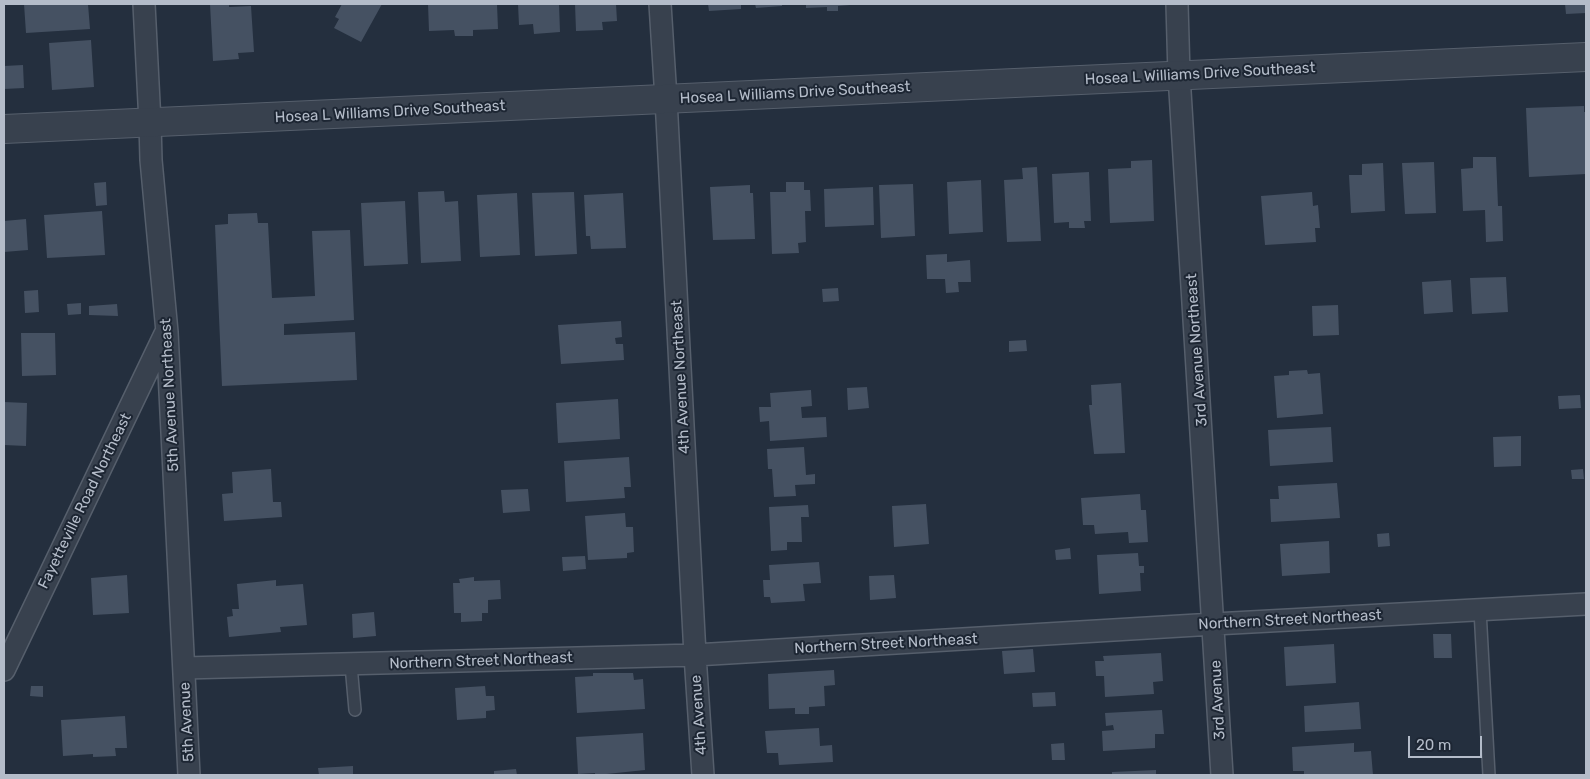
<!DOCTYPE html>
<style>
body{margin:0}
#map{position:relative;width:1590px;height:779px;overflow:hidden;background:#242f3e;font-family:Rubik,sans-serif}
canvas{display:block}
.frame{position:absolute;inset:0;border:5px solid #b4bcc9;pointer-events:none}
.scale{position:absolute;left:1408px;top:736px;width:74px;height:22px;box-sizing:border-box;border:2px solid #b4bcc9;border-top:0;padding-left:6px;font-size:15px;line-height:18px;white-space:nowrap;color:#b4bcc9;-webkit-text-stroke:4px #1d2633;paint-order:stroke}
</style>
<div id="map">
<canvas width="1590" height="779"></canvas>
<div class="frame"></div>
<div class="scale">20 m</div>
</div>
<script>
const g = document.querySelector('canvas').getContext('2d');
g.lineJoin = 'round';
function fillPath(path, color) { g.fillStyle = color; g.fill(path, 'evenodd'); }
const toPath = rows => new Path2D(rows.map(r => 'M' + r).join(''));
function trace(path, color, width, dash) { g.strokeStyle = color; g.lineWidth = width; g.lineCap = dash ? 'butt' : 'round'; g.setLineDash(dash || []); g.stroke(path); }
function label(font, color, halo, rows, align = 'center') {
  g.font = font + ' Rubik,sans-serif'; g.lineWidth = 4; g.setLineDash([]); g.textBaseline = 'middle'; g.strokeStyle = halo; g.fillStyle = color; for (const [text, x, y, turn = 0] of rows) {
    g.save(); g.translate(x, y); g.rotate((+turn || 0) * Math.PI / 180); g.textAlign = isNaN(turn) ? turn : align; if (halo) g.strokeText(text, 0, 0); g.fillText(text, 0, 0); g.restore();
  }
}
fillPath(toPath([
 [24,4,88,4,90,29,26,33],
 [210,4,229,4,229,7,251,6,254,52,238,53,239,59,213,61],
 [342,4,382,4,361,42,334,28,339,19,335,17],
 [428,4,497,4,498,29,473,30,473,36,455,36,454,30,429,31],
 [518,4,559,4,560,32,534,34,533,24,519,25],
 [575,4,616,4,617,21,602,22,603,30,576,31],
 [708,4,741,4,741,9,709,11],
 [755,4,782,4,782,6,756,8],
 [806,4,850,4,850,5,838,6,838,11,827,11,827,7,806,8],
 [1565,4,1586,4,1586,13,1566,14],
 [91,40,94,87,52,90,49,43],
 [23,65,24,88,4,89,4,66],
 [1584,106,1584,112,1586,112,1586,174,1529,177,1526,108],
 [1473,157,1496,157,1498,206,1502,206,1503,241,1486,242,1485,210,1463,211,1461,169,1473,168],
 [1152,160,1154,221,1110,223,1108,169,1131,168,1131,161],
 [1434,162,1436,213,1405,214,1402,163],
 [1383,163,1385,211,1351,213,1349,175,1362,175,1362,164],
 [1037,167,1041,241,1007,242,1004,180,1023,179,1022,168],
 [1089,172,1091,221,1084,221,1085,228,1069,228,1069,222,1054,223,1052,174],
 [981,180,983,232,949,234,947,182],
 [106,182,107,205,96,206,94,183],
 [786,182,804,182,804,190,810,190,811,211,805,211,806,242,798,243,799,253,772,254,770,192,786,192],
 [913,184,915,236,881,238,879,185],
 [750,185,750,193,753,193,755,239,713,240,710,187],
 [873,187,874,225,825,227,824,189],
 [444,191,445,202,458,201,461,261,421,263,418,192],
 [574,192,577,254,535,256,532,193],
 [1312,192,1313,206,1318,205,1320,228,1315,228,1316,242,1265,245,1261,196],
 [517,193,520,255,480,257,477,195],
 [623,193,626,248,591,249,590,236,586,236,584,195],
 [405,201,408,264,364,266,361,203],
 [102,211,105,255,47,258,44,215],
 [257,213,258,223,268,223,272,298,315,296,312,231,350,230,354,320,284,324,284,335,355,332,357,380,222,386,215,225,228,224,228,214],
 [26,219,28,250,4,252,4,221],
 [947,254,947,262,970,260,971,282,958,282,959,292,946,293,945,279,927,279,926,255],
 [1506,277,1508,312,1472,314,1470,278],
 [1451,280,1453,312,1424,314,1422,282],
 [838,288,839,301,823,302,822,289],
 [38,290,39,312,25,313,24,291],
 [81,303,81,314,68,315,67,304],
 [117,304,118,316,89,315,89,306],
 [1338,305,1339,335,1313,336,1312,306],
 [621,321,622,337,615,338,616,344,623,344,624,360,561,364,558,325],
 [21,333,55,333,56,375,22,376],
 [1026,340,1027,351,1009,352,1009,341],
 [1307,370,1308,374,1320,373,1323,414,1277,418,1274,376,1289,375,1289,371],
 [1121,383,1125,453,1094,454,1089,405,1092,405,1091,385],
 [867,387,869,408,848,410,847,388],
 [811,390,812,406,801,407,802,418,826,417,827,437,770,441,769,421,760,422,759,407,771,407,770,393],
 [1580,395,1581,408,1559,409,1558,396],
 [618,399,620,439,558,443,556,403],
 [4,402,27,403,26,446,4,445],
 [1331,427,1333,462,1270,466,1268,430],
 [1521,436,1521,466,1494,467,1493,437],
 [804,447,806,475,815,474,815,484,795,485,796,496,774,497,772,469,768,469,767,449],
 [629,457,631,487,624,487,625,498,566,502,564,461],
 [271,469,273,502,281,502,282,517,224,521,222,494,233,493,232,472],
 [1583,469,1584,479,1572,479,1571,470],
 [1337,483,1340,518,1271,522,1270,499,1279,499,1278,486],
 [528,489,530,511,503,513,501,490],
 [1140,494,1141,510,1146,510,1148,542,1129,543,1128,532,1095,534,1094,525,1083,525,1081,498],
 [926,504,929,544,894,547,892,506],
 [808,505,809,517,801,517,802,542,787,542,787,550,771,551,769,507],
 [625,513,626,527,633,527,634,552,627,553,627,558,588,560,585,516],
 [1389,533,1390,546,1378,547,1377,534],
 [1329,541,1330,573,1282,576,1280,544],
 [1070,548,1071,559,1056,560,1055,550],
 [1138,553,1139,566,1144,566,1144,573,1140,573,1141,591,1099,594,1097,555],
 [585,556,586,569,563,571,562,557],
 [819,562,821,583,803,584,805,601,771,603,770,597,764,597,763,580,770,580,769,565],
 [127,575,129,613,93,615,91,578],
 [894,575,896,598,870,600,869,576],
 [474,577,474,581,500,580,501,599,488,600,488,613,482,613,482,621,461,622,461,613,454,613,453,583,460,583,459,579],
 [276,580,276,586,303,584,307,625,280,627,281,632,229,637,227,617,233,616,232,609,239,609,237,584],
 [374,612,376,636,353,638,352,614],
 [1433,634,1451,634,1452,658,1434,658],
 [1334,644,1336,683,1286,686,1284,647],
 [1033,649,1035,672,1004,674,1002,651],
 [1161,653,1163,681,1153,682,1154,694,1105,697,1104,676,1096,676,1095,661,1104,661,1103,656],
 [834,670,835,685,824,686,825,706,809,707,809,714,795,714,795,708,769,709,768,674],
 [593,673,633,673,634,680,643,679,645,709,577,713,575,677,593,676],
 [31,686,43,686,43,697,30,696],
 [485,686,486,696,494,696,495,710,486,711,486,718,457,720,455,688],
 [1055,692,1056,706,1033,707,1032,693],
 [1359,702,1361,729,1305,732,1304,706],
 [1162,710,1164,734,1155,734,1155,748,1103,751,1102,731,1114,730,1113,725,1106,726,1105,713],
 [125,716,127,748,115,748,116,756,93,757,93,754,63,756,61,720],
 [819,728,820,746,832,745,833,762,779,765,778,753,767,753,765,731],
 [643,733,645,770,597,775,595,775,595,773,578,774,576,737],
 [1064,743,1065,760,1052,760,1051,744],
 [1354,743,1354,752,1371,751,1373,775,1304,775,1304,771,1293,771,1292,747],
 [353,766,353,775,319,775,318,768],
 [516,769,517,775,494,775,494,771],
 [1156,770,1156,775,1112,775,1112,772]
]), '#455162');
const service = toPath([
 [1480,610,1489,775],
 [351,665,355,710]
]);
const minor = toPath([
 [144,4,150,123,151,160,167,332,189,775],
 [660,4,666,99,695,655,703,775],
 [1177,4,1179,75,1222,775],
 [184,668,695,655,1214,624,1586,604],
 [4,670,165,334]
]);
const tertiary = toPath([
 [4,129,1586,57]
]);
trace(service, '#565f6c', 14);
trace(minor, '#565f6c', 24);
trace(tertiary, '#565f6c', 30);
trace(service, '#38414e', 11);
trace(minor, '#38414e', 21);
trace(tertiary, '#38414e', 28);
label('15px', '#b4bcc9', '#1d2633', [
 ["Hosea L Williams Drive Southeast",1200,74,-3],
 ["Hosea L Williams Drive Southeast",795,93,-3],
 ["Hosea L Williams Drive Southeast",390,112,-3],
 ["3rd Avenue Northeast",1197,350,-94],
 ["4th Avenue Northeast",681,377,-93],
 ["5th Avenue Northeast",170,395,-93],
 ["Fayetteville Road Northeast",85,501,-64],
 ["Northern Street Northeast",1290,620,-3],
 ["Northern Street Northeast",886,644,-3],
 ["Northern Street Northeast",481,661,-2],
 ["3rd Avenue",1218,700,-93],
 ["4th Avenue",699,715,-94],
 ["5th Avenue",187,722,-93]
]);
</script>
